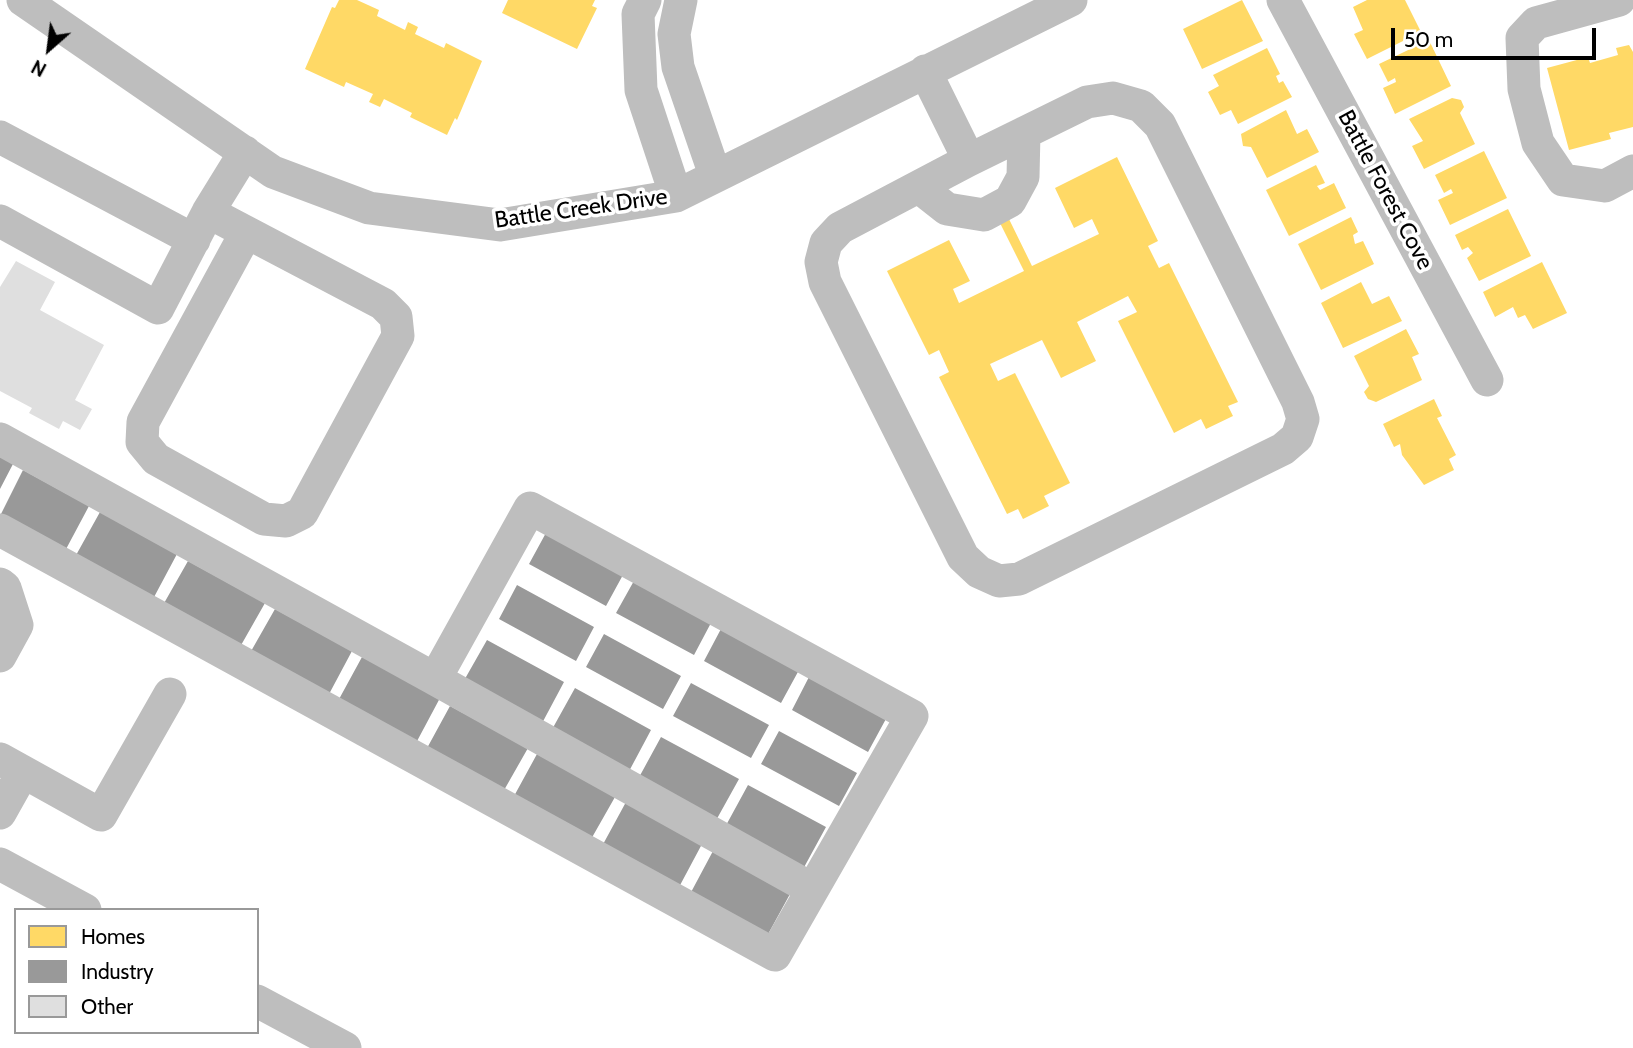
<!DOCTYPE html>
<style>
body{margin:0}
#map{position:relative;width:1633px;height:1048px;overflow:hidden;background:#fff;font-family:Cabin,sans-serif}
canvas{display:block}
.legend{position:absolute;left:14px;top:908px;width:245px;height:126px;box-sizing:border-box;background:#fff;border:2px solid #999;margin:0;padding:9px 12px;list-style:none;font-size:21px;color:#000}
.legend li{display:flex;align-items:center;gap:14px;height:35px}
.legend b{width:35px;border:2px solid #999}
.north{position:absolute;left:14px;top:14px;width:70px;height:70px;-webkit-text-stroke:5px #fff;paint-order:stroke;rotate:208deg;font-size:19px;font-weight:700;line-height:28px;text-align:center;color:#000}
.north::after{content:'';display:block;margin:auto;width:24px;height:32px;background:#000;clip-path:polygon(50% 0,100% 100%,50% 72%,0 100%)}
.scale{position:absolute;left:1391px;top:28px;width:205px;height:32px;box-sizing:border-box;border:4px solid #000;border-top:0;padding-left:9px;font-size:21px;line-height:24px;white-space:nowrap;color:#000;-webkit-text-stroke:5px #fff;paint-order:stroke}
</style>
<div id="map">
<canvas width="1633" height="1048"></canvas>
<ul class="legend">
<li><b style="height:19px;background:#ffd966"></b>Homes</li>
<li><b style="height:19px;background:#999"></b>Industry</li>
<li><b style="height:19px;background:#dfdfdf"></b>Other</li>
</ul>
<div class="north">N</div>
<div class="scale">50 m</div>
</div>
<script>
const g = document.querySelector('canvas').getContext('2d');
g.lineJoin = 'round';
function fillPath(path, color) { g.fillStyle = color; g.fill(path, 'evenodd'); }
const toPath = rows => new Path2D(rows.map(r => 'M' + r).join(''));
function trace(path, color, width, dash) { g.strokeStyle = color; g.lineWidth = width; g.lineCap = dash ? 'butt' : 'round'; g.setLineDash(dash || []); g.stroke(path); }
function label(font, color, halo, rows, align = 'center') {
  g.font = font + ' Cabin,sans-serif'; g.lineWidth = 7; g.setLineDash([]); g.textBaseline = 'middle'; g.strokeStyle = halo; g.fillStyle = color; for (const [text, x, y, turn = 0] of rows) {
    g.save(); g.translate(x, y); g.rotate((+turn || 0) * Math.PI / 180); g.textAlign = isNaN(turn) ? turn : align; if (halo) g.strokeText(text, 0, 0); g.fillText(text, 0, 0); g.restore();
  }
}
fillPath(toPath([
 [339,0,357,0,379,10,377,16,405,30,408,22,418,27,415,34,444,48,446,43,482,61,457,120,455,118,447,135,410,117,412,113,384,99,380,107,369,102,373,94,346,82,344,87,305,69,332,7,335,8],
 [508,0,595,0,592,6,597,8,577,49,502,13],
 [1242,0,1263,41,1202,69,1183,29],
 [1367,0,1405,0,1421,32,1367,59,1354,34,1363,30,1353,7],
 [1429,40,1451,86,1395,114,1383,88,1396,82,1395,78,1388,82,1379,64],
 [1629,45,1633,52,1633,127,1609,133,1611,139,1569,150,1547,68,1588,57,1590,63,1618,55,1616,48],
 [1267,48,1280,74,1276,76,1279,83,1283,81,1292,97,1238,124,1231,110,1220,115,1208,92,1219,86,1213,75],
 [1452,98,1461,100,1464,107,1460,113,1475,144,1424,169,1412,146,1423,141,1409,119],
 [1286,110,1297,134,1307,129,1319,152,1267,178,1251,147,1243,146,1241,134],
 [1484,151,1507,198,1450,225,1438,200,1453,193,1451,189,1444,193,1435,175],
 [1117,157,1158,241,1148,246,1159,268,1169,263,1238,402,1228,406,1233,416,1206,429,1201,419,1174,433,1118,321,1137,312,1128,296,1077,322,1096,361,1061,378,1042,340,990,364,998,381,1015,373,1070,483,1044,496,1049,506,1023,519,1018,509,1007,514,939,377,949,372,939,350,929,355,887,271,949,240,970,281,953,289,959,303,1024,271,999,221,1008,217,1032,266,1099,234,1092,219,1074,228,1055,188],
 [1316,165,1325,183,1317,186,1320,190,1334,183,1346,208,1289,236,1266,190],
 [1508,209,1531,256,1479,281,1467,258,1473,253,1468,247,1462,250,1455,235],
 [1351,217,1358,232,1353,235,1355,244,1363,241,1374,264,1321,290,1298,244],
 [1542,262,1567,313,1533,329,1525,315,1518,318,1513,307,1495,317,1483,292],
 [1361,282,1372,304,1389,296,1402,321,1343,348,1321,303],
 [1406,329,1419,354,1412,357,1422,380,1376,402,1368,399,1364,392,1369,386,1354,356],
 [1434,399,1442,416,1437,418,1456,455,1449,459,1454,470,1424,485,1402,455,1400,444,1394,447,1383,424]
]), '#ffd966');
fillPath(toPath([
 [0,457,13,464,0,489],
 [23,470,89,506,65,551,0,516],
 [100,512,177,554,153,599,75,557],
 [547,531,624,573,606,606,529,564],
 [188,561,265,603,240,647,163,605],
 [635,579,712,621,694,655,616,613],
 [517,585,594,627,576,661,499,619],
 [275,609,352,651,328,696,250,653],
 [722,627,799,670,781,703,704,661],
 [604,634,681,676,663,709,586,667],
 [487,640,564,682,540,727,462,684],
 [362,657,440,698,416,743,338,701],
 [810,675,887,717,868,752,792,710],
 [691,683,769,725,751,758,673,716],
 [575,688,651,730,627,775,550,733],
 [450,706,528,748,503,792,426,750],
 [779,731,857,773,839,806,761,764],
 [661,737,739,779,714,824,637,781],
 [537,754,615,797,590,841,513,798],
 [748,785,826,827,802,871,724,829],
 [626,802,702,844,678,889,601,848],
 [713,851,790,894,766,938,689,896]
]), '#999');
fillPath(toPath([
 [16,261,55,282,40,310,104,345,75,400,92,409,80,430,63,421,59,429,29,413,32,408,0,391,0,287]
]), '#dfdfdf');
trace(toPath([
 [23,0,273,172,369,208,500,225,676,196,1071,0],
 [645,0,638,14,641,90,676,196],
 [681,0,674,34,678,67,715,175],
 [1283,0,1487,380],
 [1619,0,1536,23,1522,38,1524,89,1538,143,1563,180,1605,186,1633,171],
 [925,71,969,160,840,228,826,243,821,262,825,282,963,557,979,572,999,581,1019,579,1283,449,1297,437,1303,419,1298,402,1160,125,1141,106,1113,98,1087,102,969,160],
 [0,137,194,240],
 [919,187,947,209,984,215,1010,201,1023,177,1024,133],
 [208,212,383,304,396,317,398,336,302,513,286,521,264,519,156,459,142,442,143,422,246,233],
 [0,221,158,308,208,212,245,152],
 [0,439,435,679,530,508,912,716,775,955,0,530],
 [0,584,5,588,17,625,0,656],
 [435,679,812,889],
 [0,759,101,815,170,694],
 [0,813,23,772],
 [0,864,85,910],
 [257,1001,345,1048]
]), '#bebebe', 33);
label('23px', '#000', '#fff', [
 ["Battle Forest Cove",1385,190,62],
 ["Battle Creek Drive",581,209,-8]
]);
</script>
